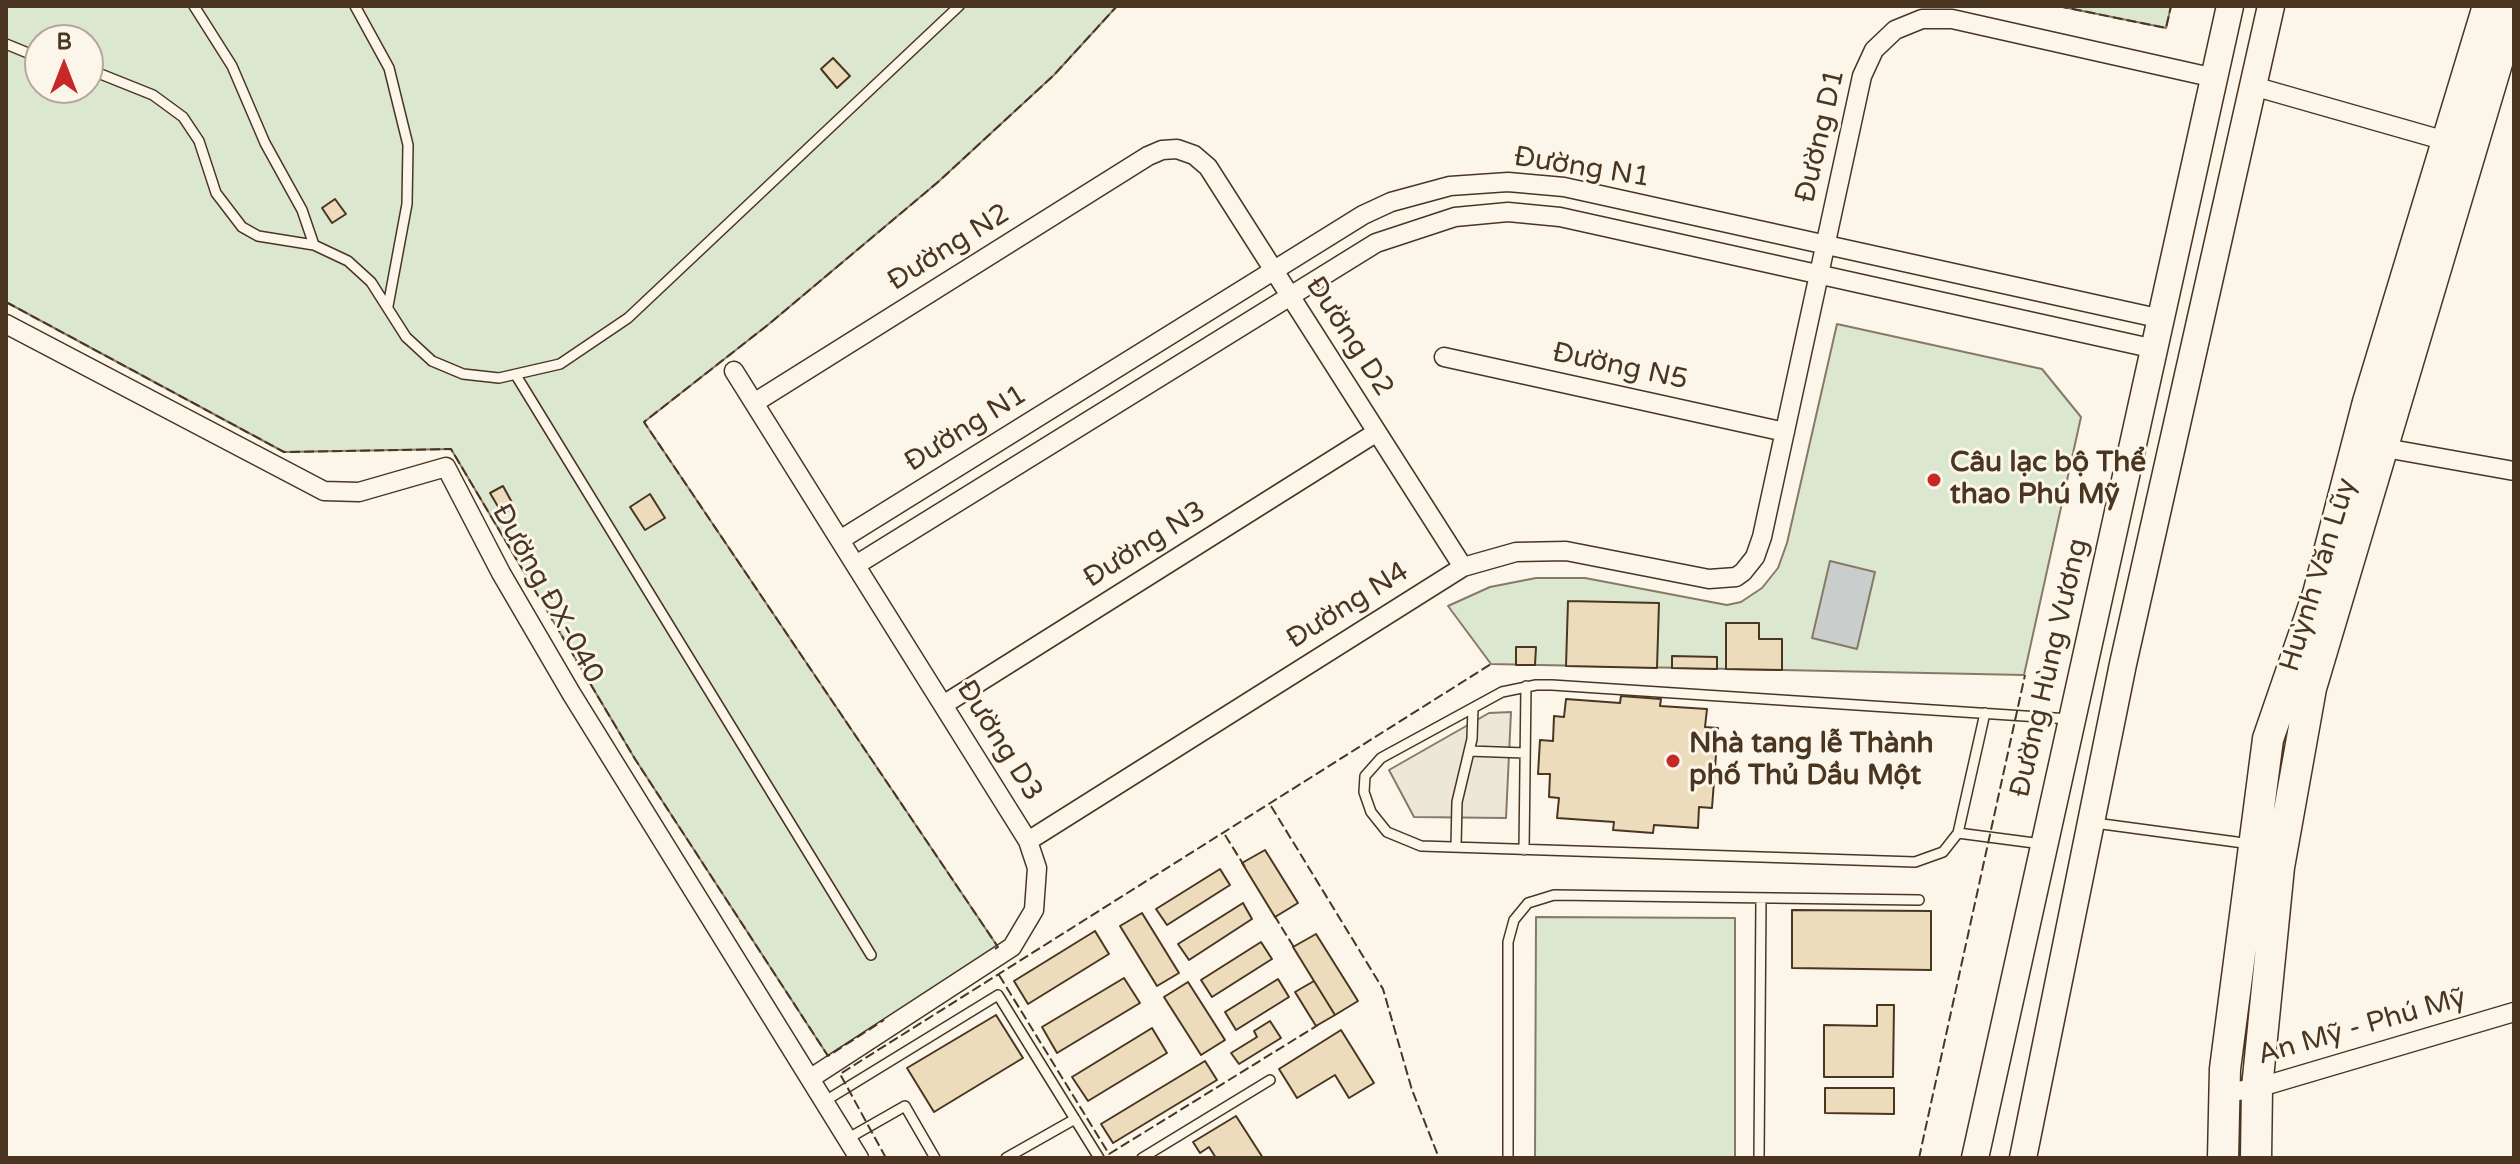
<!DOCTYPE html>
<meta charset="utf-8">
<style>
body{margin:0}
#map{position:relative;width:2520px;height:1164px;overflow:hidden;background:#fbf6e9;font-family:"Varela Round",sans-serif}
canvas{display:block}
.frame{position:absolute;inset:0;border:8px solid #4a3520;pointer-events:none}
.north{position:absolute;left:24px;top:24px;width:80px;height:80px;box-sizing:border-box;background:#fbf6e9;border:2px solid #b4a999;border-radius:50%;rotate:0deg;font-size:22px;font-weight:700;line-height:32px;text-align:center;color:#4a3520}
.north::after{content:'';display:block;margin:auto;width:28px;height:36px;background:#c62828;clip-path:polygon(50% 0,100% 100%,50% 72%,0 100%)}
</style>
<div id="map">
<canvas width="2520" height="1164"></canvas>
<div class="frame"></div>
<div class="north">B</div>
</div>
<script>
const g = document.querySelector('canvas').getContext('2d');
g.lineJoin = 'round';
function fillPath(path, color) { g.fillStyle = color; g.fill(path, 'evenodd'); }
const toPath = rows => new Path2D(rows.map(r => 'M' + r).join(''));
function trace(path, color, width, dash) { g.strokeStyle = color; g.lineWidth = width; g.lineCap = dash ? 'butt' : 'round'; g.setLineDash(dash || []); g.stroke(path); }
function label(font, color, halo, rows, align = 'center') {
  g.font = font + ' "Varela Round",sans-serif'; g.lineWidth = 6; g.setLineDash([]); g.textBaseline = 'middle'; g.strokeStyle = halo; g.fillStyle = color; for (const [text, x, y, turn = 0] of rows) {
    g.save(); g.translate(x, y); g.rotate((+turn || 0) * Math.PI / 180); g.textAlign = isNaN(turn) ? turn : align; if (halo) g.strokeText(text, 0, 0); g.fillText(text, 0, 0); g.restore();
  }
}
const green = toPath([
 [6,6,1117,6,1054,75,938,182,769,324,644,422,998,947,828,1056,635,759,451,449,284,452,6,302,6,6],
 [40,40,88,40,88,88,40,88,40,40],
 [2058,6,2171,6,2166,28,2058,6],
 [1837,324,2042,369,2081,417,2024,675,1491,664,1448,606,1490,587,1536,578,1585,578,1727,605,1741,602,1762,588,1778,568,1787,543,1837,324],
 [1536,917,1735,918,1735,1158,1535,1158,1536,917]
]);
fillPath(green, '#dce7d0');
trace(green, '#887966', 2);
const parking = toPath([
 [1511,712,1506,818,1414,817,1389,770,1489,713,1511,712]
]);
fillPath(parking, '#ede7d9');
trace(parking, '#887966', 2);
const water = toPath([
 [1830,561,1875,572,1857,649,1812,638,1830,561]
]);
fillPath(water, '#c9cecd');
trace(water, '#887966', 2);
const building = toPath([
 [833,58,850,76,837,88,821,69,833,58],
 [335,199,346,214,332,223,322,208,335,199],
 [503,486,515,508,503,515,490,493,503,486],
 [650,494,665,518,645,530,630,507,650,494],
 [1568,601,1659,603,1657,668,1566,666,1568,601],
 [1726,623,1759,623,1759,639,1782,639,1782,670,1726,669,1726,623],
 [1516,647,1536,647,1535,665,1516,665,1516,647],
 [1672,656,1717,657,1717,669,1672,668,1672,656],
 [1621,696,1661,699,1660,706,1707,709,1705,727,1718,728,1712,808,1699,807,1698,828,1654,825,1653,833,1613,830,1614,822,1557,818,1559,798,1549,797,1550,774,1538,774,1540,740,1553,741,1554,716,1564,717,1566,699,1620,703,1621,696],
 [1265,850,1298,903,1275,917,1242,863,1265,850],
 [1220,869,1230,885,1167,925,1156,909,1220,869],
 [1243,903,1252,919,1189,960,1178,944,1243,903],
 [1792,910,1931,911,1931,970,1792,968,1792,910],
 [1142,913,1179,973,1157,986,1120,926,1142,913],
 [1095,931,1109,954,1028,1004,1014,981,1095,931],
 [1316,934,1358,1001,1335,1015,1293,947,1316,934],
 [1261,942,1272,959,1212,997,1201,980,1261,942],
 [1124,978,1140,1003,1057,1053,1042,1027,1124,978],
 [1278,979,1289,997,1236,1030,1225,1012,1278,979],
 [1314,981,1335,1015,1316,1026,1295,992,1314,981],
 [1188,982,1225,1040,1201,1055,1164,997,1188,982],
 [1877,1005,1894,1005,1893,1077,1824,1077,1824,1025,1877,1026,1877,1005],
 [996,1015,1023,1058,934,1112,907,1068,996,1015],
 [1270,1021,1281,1038,1239,1064,1231,1053,1257,1037,1254,1031,1270,1021],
 [1152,1028,1167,1053,1088,1101,1072,1077,1152,1028],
 [1341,1030,1374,1083,1349,1098,1335,1075,1297,1098,1279,1069,1341,1030],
 [1205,1061,1217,1080,1113,1143,1101,1124,1205,1061],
 [1825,1088,1894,1088,1894,1114,1825,1113,1825,1088],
 [1236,1116,1263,1158,1216,1158,1209,1147,1200,1153,1193,1142,1236,1116]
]);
fillPath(building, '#ecdcbc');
trace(building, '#4a3520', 2);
const service = toPath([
 [194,6,232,66,265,143,302,210,314,245],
 [355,6,389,68,408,145,407,204,388,306],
 [6,44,40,58],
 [88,69,153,95,183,117,199,141,216,193,242,227,258,236,314,245,348,261,371,282,406,337,432,361,463,374,499,378,560,364,628,318,959,6],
 [517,377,871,955],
 [1985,713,1958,833,1943,852,1915,862,1421,846,1387,832,1371,812,1364,792,1365,776,1381,758,1502,692,1536,685,1552,685,2070,719],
 [1469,751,1525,753],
 [2095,823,2251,844],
 [1958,833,2042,844],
 [1456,847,1457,802,1472,739,1473,708],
 [1524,850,1526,686],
 [825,1101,998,995,1099,1158],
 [847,1139,905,1106,935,1158],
 [1006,1158,1075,1119],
 [1142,1158,1270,1080],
 [1508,1158,1508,942,1514,920,1528,903,1554,895,1919,900],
 [1759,1158,1761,898]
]);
const minor = toPath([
 [2253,86,2446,141],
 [6,324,324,491,359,492,446,467,501,573,571,693,859,1158],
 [1444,357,1785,432],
 [734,371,1028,841,1037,868,1034,910,1012,947,811,1078],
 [754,403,1148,156,1162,150,1177,149,1194,155,1208,167,1463,567],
 [2385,448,2514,471],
 [840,540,1363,215,1391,202,1450,186,1508,182,1564,187,2162,319],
 [856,565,1376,243,1455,217,1508,212,1560,217,2155,349],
 [943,705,1377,432],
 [1028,841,1463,567,1516,552,1566,551,1709,579,1736,577,1743,572,1755,557,1762,537,1862,76,1874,50,1895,30,1922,19,1952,19,2215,78],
 [2225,1093,2257,1088,2514,1012]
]);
const secondary = toPath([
 [1975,1158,2230,6],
 [2023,1158,2123,664,2271,6]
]);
const primary = toPath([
 [2223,1158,2225,1069,2268,739,2318,594,2368,402,2488,6],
 [2256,1158,2257,1088,2279,867,2311,688,2514,6]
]);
trace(service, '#4a3520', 12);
trace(minor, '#4a3520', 21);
trace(secondary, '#4a3520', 29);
trace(primary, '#4a3520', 33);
trace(service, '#fbf6e9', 9);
trace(minor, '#fbf6e9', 18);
trace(secondary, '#fbf6e9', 26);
trace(primary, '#fbf6e9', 30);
trace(toPath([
 [1746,6,1769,6],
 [2058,6,2166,28,2171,6],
 [6,302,284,452,451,449,635,759,828,1056,884,1020],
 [1271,806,1383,989,1412,1090,1439,1158],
 [1225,835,1245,867],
 [1274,915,1295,949],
 [995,949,998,947,644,422,769,324,938,182,1054,75,1117,6],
 [999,975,1109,1154,1318,1025],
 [886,1158,840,1074,1491,664],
 [1919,1158,2025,675]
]), '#4a3520', 2, [10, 4]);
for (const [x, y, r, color] of [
 [1934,480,8,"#c62828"],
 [1673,761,8,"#c62828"]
]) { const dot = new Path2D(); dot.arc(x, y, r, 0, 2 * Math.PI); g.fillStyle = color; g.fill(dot); trace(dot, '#fbf6e9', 3); }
label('28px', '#4a3520', '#fbf6e9', [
 ["Đường D1",1821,136,-77],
 ["Đường N1",1582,168,9],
 ["Đường N2",949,248,-32],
 ["Đường D2",1349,337,57],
 ["Đường N5",1620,367,12],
 ["Đường N1",966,429,-32],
 ["Đường N3",1145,545,-32],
 ["Huỳnh Văn Lũy",2319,575,-73],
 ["Đường ĐX-040",547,594,61],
 ["Đường N4",1348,606,-32],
 ["Đường Hùng Vương",2050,668,-77],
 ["Đường D3",999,741,58],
 ["An Mỹ - Phú Mỹ",2362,1027,-16]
]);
label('bold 28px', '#4a3520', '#fbf6e9', [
 ["Câu lạc bộ Thể",1950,464],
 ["thao Phú Mỹ",1950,496],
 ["Nhà tang lễ Thành",1689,745],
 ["phố Thủ Dầu Một",1689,777]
], 'left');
</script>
